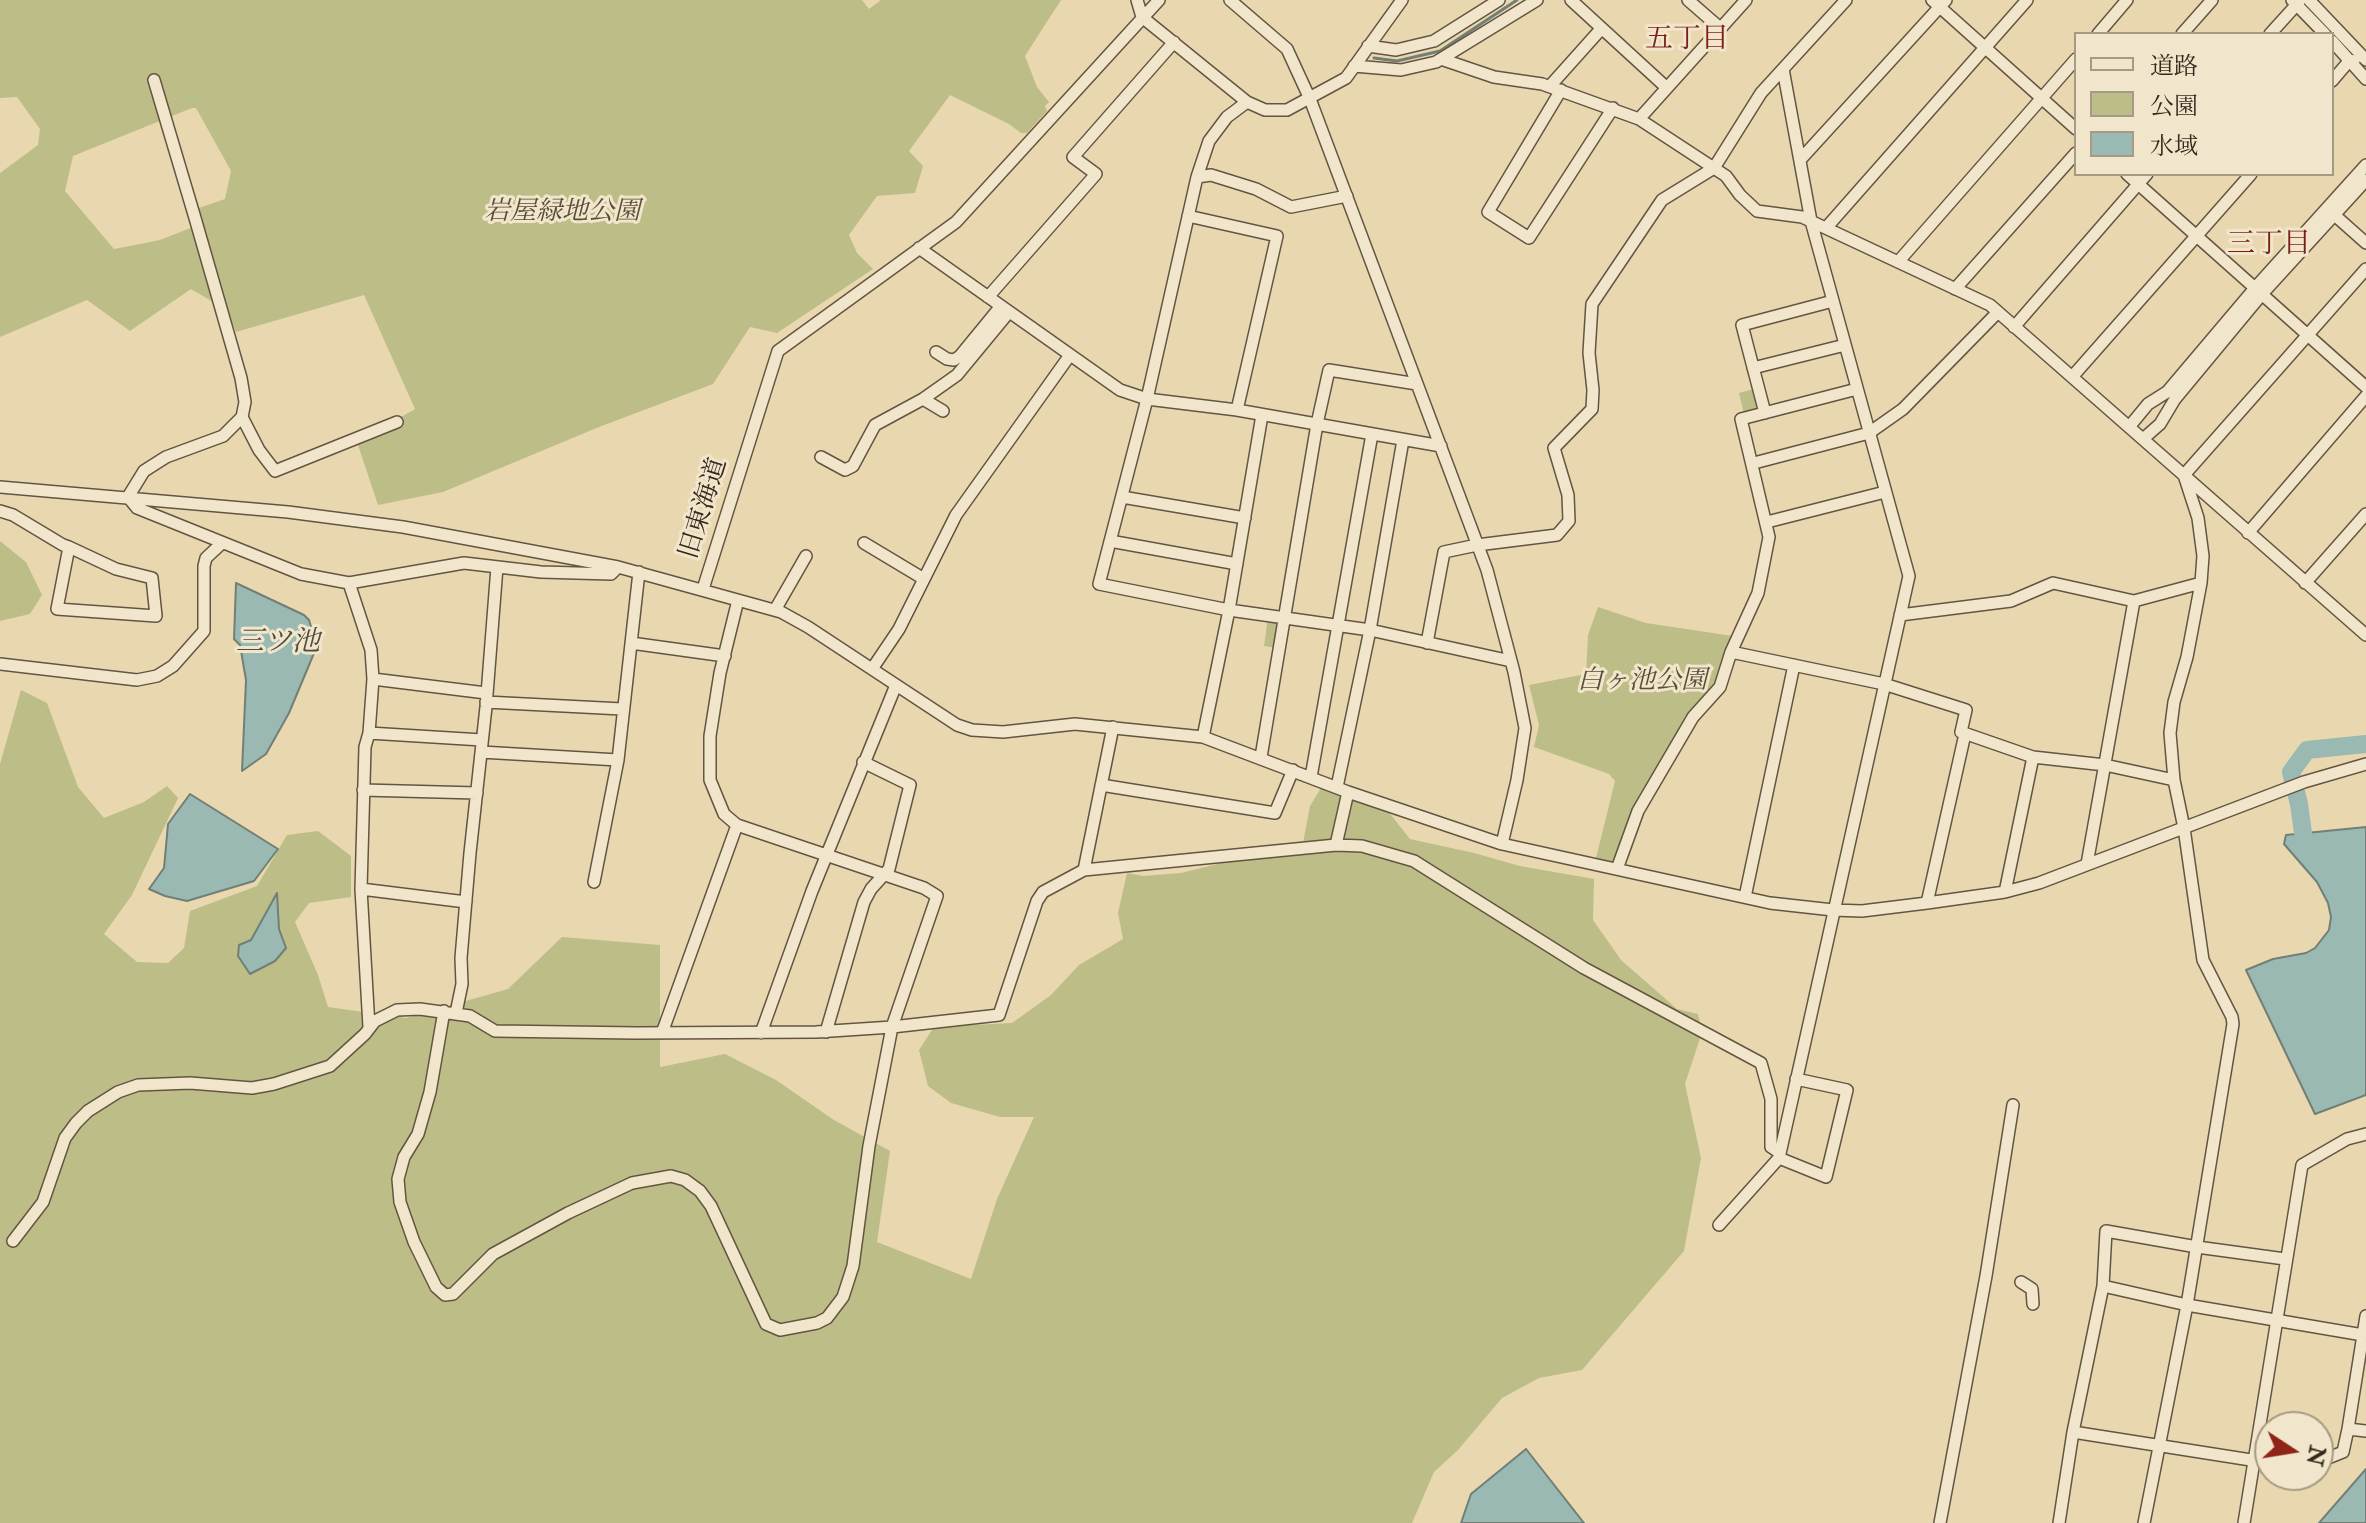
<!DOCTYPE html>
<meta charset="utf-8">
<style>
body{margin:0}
#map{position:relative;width:2366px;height:1523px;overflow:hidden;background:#e9d8af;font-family:"IM FELL Double Pica","Noto Serif JP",serif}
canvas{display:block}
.legend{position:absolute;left:2074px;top:32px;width:260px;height:144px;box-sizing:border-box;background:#f1e6cb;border:2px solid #a79a85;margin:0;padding:10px 14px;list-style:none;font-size:24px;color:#37281d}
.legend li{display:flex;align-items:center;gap:16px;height:40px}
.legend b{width:40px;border:2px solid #a79a85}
.north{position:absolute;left:2254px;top:1411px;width:80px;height:80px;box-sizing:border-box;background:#f1e6cb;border:2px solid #a79a85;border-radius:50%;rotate:102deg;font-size:22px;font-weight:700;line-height:32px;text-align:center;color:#37281d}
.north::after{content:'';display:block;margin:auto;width:28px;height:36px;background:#8f2418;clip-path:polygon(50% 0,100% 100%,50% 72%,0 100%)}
</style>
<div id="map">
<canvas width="2366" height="1523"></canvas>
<ul class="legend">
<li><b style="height:10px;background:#f1e6cb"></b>道路</li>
<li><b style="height:22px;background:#bcbd87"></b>公園</li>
<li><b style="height:22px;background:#99b9b2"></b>水域</li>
</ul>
<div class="north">N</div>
</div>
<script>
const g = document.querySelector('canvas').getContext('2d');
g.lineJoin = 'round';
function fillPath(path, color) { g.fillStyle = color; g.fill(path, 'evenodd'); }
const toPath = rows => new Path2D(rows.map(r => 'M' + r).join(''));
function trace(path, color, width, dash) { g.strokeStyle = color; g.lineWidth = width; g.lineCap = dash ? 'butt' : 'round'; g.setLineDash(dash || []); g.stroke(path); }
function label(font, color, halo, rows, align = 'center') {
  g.font = font + ' "IM FELL Double Pica","Noto Serif JP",serif'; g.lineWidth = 6; g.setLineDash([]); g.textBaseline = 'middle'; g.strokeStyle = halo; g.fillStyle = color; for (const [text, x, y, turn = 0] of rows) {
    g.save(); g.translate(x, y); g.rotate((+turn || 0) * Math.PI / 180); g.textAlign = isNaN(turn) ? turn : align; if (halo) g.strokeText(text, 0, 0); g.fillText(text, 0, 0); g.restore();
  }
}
fillPath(toPath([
 [0,0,862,0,869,9,881,0,1061,0,1025,56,1037,87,1049,102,1045,106,1047,111,1027,133,1021,133,1009,124,950,95,909,151,923,166,915,193,877,196,849,235,857,253,873,269,777,333,750,327,713,384,599,427,443,492,378,505,357,442,415,409,364,295,236,332,227,310,191,289,130,331,87,300,0,337,0,173,38,145,40,129,17,97,0,98],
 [192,108,196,108,231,171,225,199,187,212,193,227,160,240,114,249,65,191,73,156],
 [1754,389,1759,410,1744,414,1739,393],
 [0,541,26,562,42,595,30,614,0,621],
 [1598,607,1646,623,1733,636,1715,685,1689,712,1638,799,1612,863,1596,858,1615,781,1609,774,1534,747,1539,725,1529,685,1586,674,1588,635],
 [1268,617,1282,619,1277,648,1264,646],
 [21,690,47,703,78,787,104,818,144,802,167,786,178,798,132,895,104,934,137,962,168,963,184,948,190,911,257,886,287,835,318,831,351,856,351,897,309,903,295,922,318,975,328,1007,406,1018,508,989,562,937,660,945,660,1067,725,1054,776,1080,834,1120,890,1151,877,1242,971,1279,997,1199,1034,1117,1000,1117,951,1103,928,1086,919,1050,934,1027,1012,1023,1051,995,1079,965,1123,939,1118,913,1127,873,1143,876,1181,873,1303,843,1310,806,1321,788,1387,810,1410,839,1474,853,1520,866,1594,879,1593,920,1621,960,1677,1009,1698,1014,1702,1032,1685,1084,1701,1158,1684,1251,1582,1370,1539,1378,1502,1398,1458,1450,1434,1472,1412,1523,0,1523,0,764]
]), '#bcbd87');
const water = toPath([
 [236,583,304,615,309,620,317,646,289,713,266,754,242,771,246,680,240,645,234,639,236,583],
 [190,794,278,849,254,881,187,901,165,896,149,889,164,868,168,824,190,794],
 [2366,827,2366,1095,2315,1114,2246,970,2273,959,2306,953,2315,948,2329,930,2331,917,2328,903,2317,882,2284,844,2286,835,2366,827],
 [277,893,279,929,286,948,275,961,250,974,238,956,239,945,251,940,277,893],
 [1526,1449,1584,1523,1461,1523,1471,1494,1526,1449],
 [2366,1469,2366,1523,2319,1523,2366,1469]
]);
fillPath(water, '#99b9b2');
trace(water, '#727f76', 2);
trace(toPath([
 [1374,58,1397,61,1440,51,1517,0]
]), '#727f76', 3);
trace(toPath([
 [2311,853,2304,840,2299,804,2291,772,2307,750,2366,744]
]), '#99b9b2', 18);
const minor = toPath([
 [1137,0,1142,17,1247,102,1265,110,1287,110,1346,78,1402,0],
 [1230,0,1287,49,1310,99,1487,570,1514,672,1525,728,1517,780,1502,844],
 [1571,0,1667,88],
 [1688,0,1720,28],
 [1932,0,2076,129],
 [2292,0,2325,34],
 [2309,0,2366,60],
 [2098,34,2127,0],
 [2182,34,2212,0],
 [2270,34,2299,2],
 [2332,41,2366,79],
 [1368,46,1396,50,1434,41,1499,0],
 [1441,59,1494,77,1542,84,1639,119,1726,176,1740,195,1757,211,1802,217,1990,305,2366,635],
 [1354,66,1401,70,1436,62,1537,0],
 [154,80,195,218,241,378,245,402,242,417,223,436,166,457,144,471,128,497,137,508,301,574,349,583,464,563,541,572,611,574,618,567],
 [2332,81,2350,60,2354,61],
 [1550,86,1601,29],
 [1561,90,1488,212,1529,238,1613,108],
 [1639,119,1746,0],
 [1800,160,1946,0],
 [2127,174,2366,387],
 [1197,177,1209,141,1227,117,1247,102],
 [1347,196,1291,207,1256,189,1211,175,1197,177,1147,399,1099,584,1229,610,1370,630,1511,661],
 [2330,211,2366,243],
 [1188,216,1277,236,1237,410],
 [1826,228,2027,0],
 [919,248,1120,390,1147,399,1237,410,1441,446],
 [1898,262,2076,59],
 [1955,289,2076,153],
 [988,297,1096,174,1073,157,1174,42],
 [2014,327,2147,174],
 [936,352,947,359,954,360,960,356,1001,306],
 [1753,368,1845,345],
 [2072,377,2251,174],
 [923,399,943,411],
 [1765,413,1742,325,1833,301],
 [242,417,259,450,275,471,397,422],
 [2129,427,2148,404,2167,392,2255,288,2366,165],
 [2143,439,2160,424,2175,399,2262,294,2366,180],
 [821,457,845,470,853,466,875,425,923,399,957,375,1009,312],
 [1754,463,1869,433,1903,409,1998,312],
 [0,487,288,512,403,527,618,567,781,612,808,627,957,725,972,730,1003,732,1075,724,1203,737,1348,792,1502,844,1770,903,1833,910,1862,911,1927,903,2005,892,2039,883,2304,782,2366,764],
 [1122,497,1245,518],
 [0,511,13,515,63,545,69,547,116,569,152,578,156,616,57,609,69,547],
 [1767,522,1885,492],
 [2248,533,2366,396],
 [1110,541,1237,564],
 [864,543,924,579],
 [349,583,371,650,373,679,369,733,365,747,361,889,369,1027],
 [2305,583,2366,514],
 [703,589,778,351,956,222,1159,0],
 [775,610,806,556],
 [1900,615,2011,601,2053,583,2134,601,2201,583],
 [631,643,725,656],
 [1427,643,1444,552,1477,545,1557,535,1569,521,1568,495,1554,448,1592,409,1593,390,1589,353,1592,304,1662,200,1714,168,1761,93,1846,0],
 [1731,652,1884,684,1966,710,1961,732,2033,757,2105,765,2174,780],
 [0,664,137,680,157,676,173,666,204,631,204,566,206,558,221,544],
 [872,669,899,629,956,515,1070,355],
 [373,679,486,693],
 [486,702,622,709],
 [369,733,482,740],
 [1203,737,1229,610,1262,415],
 [481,752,618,760],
 [1261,757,1317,424,1329,370,1417,384],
 [1311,777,1372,434],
 [1101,785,1275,813,1293,770],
 [1337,787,1370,630,1403,440],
 [363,790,477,793],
 [1336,845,1348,792],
 [2087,864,2134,601],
 [1617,869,1638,811,1693,717,1720,687,1731,652,1758,593,1769,537,1741,419,1857,389],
 [1084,870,1113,727],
 [594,882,618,760,639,572],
 [361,889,466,902],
 [2005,892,2033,757],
 [1745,897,1794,665],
 [1927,903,1965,734],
 [444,1011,430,1092,418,1134,404,1157,398,1179,400,1202,414,1242,436,1287,445,1295,453,1294,493,1254,568,1213,632,1183,671,1176,685,1180,700,1191,711,1206,766,1324,780,1330,817,1323,827,1318,843,1297,853,1266,869,1146,892,1027,937,896,924,888,737,825,724,814,710,780,710,736,720,673,738,600],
 [456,1013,462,984,461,958,470,853,486,707,497,567],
 [826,1032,864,902,871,889,889,869,910,785,863,762],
 [662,1033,737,825],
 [761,1033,812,891,896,685],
 [1779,1158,1826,1177,1847,1090,1796,1079],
 [1719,1225,1779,1158,1909,576,1811,221,1783,69],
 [13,1241,43,1202,65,1138,76,1123,88,1111,118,1092,138,1085,190,1083,252,1088,274,1084,330,1066,365,1034,375,1021,397,1010,420,1009,470,1016,495,1031,637,1033,816,1032,892,1027,999,1015,1037,901,1043,892,1084,870,1336,845,1362,846,1414,861,1584,968,1761,1063,1771,1099,1771,1147,1780,1153],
 [2021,1282,2032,1289,2033,1304],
 [2103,1286,2187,1305,2363,1335],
 [2366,1316,2348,1429,2366,1431],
 [2073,1432,2270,1463],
 [2318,1462,2343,1452,2348,1429],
 [1940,1523,1986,1276,2013,1105],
 [2059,1523,2073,1432,2103,1286,2106,1231,2197,1247,2285,1259],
 [2144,1523,2187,1305,2233,1024,2232,1017,2203,960,2184,828,2174,780,2170,733,2174,702,2187,657,2201,583,2203,556,2198,518,2184,475,2366,269],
 [2244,1523,2302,1165,2347,1139,2366,1134]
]);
trace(minor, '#645442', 14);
trace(minor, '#f1e6cb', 11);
label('italic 26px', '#584d38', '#f1e6cb', [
 ["岩屋緑地公園",562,213],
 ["白ヶ池公園",1642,682]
]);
label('26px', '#37281d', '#f1e6cb', [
 ["旧東海道",705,509,-73]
]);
label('28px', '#7a1f14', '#f1e6cb', [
 ["五丁目",1687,41],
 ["三丁目",2269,246]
]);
label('italic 28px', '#504c42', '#f1e6cb', [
 ["三ツ池",278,644]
]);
</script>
